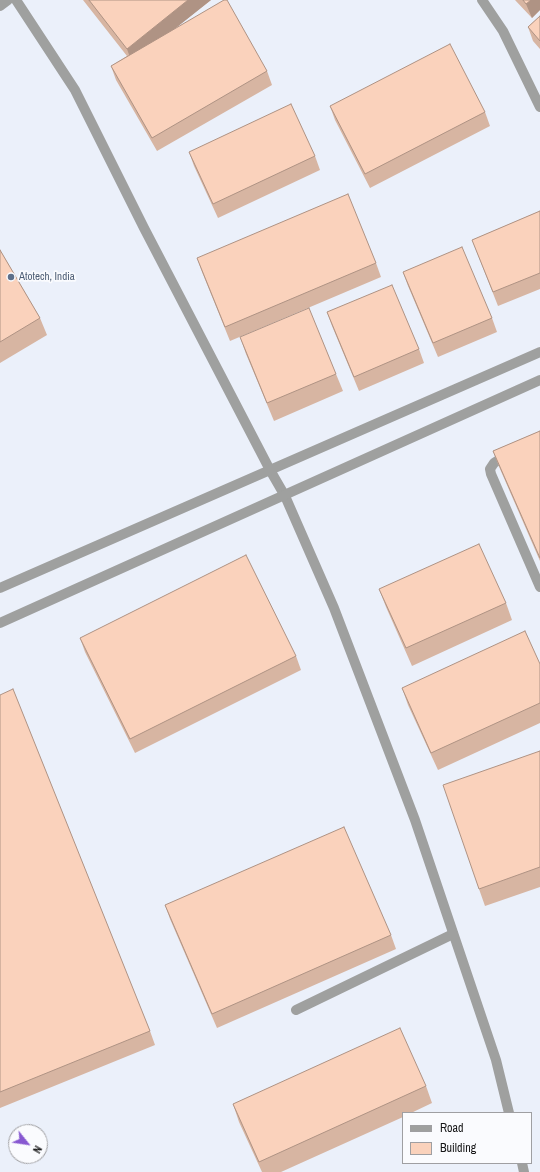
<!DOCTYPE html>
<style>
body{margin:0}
#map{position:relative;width:540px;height:1172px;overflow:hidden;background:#fafbfe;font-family:"Archivo Narrow",sans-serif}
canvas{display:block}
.legend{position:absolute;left:402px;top:1112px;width:130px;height:52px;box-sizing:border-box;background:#fafbfe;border:1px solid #9f9fa2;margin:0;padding:5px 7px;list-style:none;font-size:12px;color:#161617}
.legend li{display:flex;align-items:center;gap:8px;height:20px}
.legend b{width:20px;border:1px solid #9f9fa2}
.north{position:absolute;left:8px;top:1124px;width:40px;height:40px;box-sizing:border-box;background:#fafbfe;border:1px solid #9f9fa2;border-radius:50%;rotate:120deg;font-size:11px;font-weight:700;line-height:16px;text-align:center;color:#161617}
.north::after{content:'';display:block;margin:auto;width:14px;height:18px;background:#8758d1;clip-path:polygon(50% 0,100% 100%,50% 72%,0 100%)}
</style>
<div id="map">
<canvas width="540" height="1172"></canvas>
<ul class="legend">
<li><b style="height:5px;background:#9fa09f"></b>Road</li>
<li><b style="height:11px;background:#fad2bc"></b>Building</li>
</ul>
<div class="north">N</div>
</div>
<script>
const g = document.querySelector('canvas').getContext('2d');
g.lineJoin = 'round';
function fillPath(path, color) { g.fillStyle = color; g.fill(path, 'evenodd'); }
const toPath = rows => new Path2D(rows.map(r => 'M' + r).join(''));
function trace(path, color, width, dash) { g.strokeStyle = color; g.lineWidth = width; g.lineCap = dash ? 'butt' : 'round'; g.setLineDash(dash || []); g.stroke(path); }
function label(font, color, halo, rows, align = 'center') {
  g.font = font + ' "Archivo Narrow",sans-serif'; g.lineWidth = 3.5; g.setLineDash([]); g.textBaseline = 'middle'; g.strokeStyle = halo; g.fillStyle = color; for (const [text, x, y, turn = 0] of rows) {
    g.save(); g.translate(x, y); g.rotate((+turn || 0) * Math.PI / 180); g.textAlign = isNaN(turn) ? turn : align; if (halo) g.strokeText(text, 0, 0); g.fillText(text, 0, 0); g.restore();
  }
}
fillPath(toPath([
 [0,0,540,0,540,1172,0,1172],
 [403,1113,531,1113,531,1163,403,1163],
 [16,1132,40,1132,40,1156,16,1156]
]), '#ebf0fa');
trace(toPath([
 [0,6,8,0],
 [508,454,494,463,490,469,491,474,540,587],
 [296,1010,453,934]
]), '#9fa09f', 10);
trace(toPath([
 [16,0,75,90,144,228,270,470,285,496,334,608,415,820,496,1060,509,1113],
 [482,0,503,31,540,107],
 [522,1163,524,1172]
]), '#9fa09f', 10);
trace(toPath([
 [0,588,540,352],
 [0,623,540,380]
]), '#9fa09f', 10);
fillPath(toPath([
 [83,0,211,0,174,29,267,71,272,85,157,151,116,80,111,66,127,56],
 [515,0,540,0,540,10,532,18],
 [540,16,540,49,533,41,528,27],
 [330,106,485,112,490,126,370,188,335,120],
 [189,152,315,156,320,170,218,218,194,166],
 [540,211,540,289,498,306,472,240],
 [0,250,40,318,47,335,0,363],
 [197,258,376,263,381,277,230,341,202,272],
 [403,272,492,318,497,332,438,357,408,286],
 [327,312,419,349,424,363,359,391,332,326],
 [240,337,336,374,343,391,274,421,246,354],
 [540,431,540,561,500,469,493,451],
 [379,589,506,603,512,620,412,666,386,607],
 [80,638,296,656,301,670,135,753,85,652],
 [540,664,540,723,438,770,408,705,402,688],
 [0,695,150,1031,155,1045,0,1108],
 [540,751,540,887,485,906,479,889],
 [165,905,391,935,396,949,217,1028,170,919],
 [426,1086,432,1103,411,1113,403,1113,403,1117,281,1172,262,1172,239,1122,233,1104]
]), '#d7b5a2');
fillPath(toPath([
 [188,0,211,0,132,63,127,49],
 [531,0,540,0,540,10,532,18,526,4]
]), '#af9384');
const building = toPath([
 [89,0,188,0,127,49,89,0],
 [224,0,227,0,267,71,152,138,111,66,224,0],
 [523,0,531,0,526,4,523,0],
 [540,16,540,41,528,27,540,16],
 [450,44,485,112,365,174,330,106,450,44],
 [291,104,315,156,213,204,189,152,291,104],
 [348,194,376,263,225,327,197,258,348,194],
 [540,211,540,273,493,292,472,240,540,211],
 [462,247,492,318,433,343,403,272,462,247],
 [0,250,40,318,0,342,0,250],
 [392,285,419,349,354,377,327,312,392,285],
 [309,308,336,374,267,403,240,337,309,308],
 [540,431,540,558,493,451,540,431],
 [479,544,506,603,406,648,379,589,479,544],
 [246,555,296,656,130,739,80,638,246,555],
 [525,631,540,664,540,703,431,753,402,688,525,631],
 [13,689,150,1031,0,1092,0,695,13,689],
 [540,751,540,867,479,889,443,785,540,751],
 [344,827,391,935,212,1014,165,905,344,827],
 [400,1028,426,1086,259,1162,233,1104,400,1028]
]);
fillPath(building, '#fad2bc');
trace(building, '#af9384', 1);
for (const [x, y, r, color] of [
 [11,277,4,"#5c6f8a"]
]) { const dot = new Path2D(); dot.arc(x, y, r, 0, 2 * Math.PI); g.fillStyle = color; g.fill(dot); trace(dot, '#fafbfe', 1.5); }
label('11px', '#4e5e75', '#fafbfe', [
 ["Atotech, India",19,277]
], 'left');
</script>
